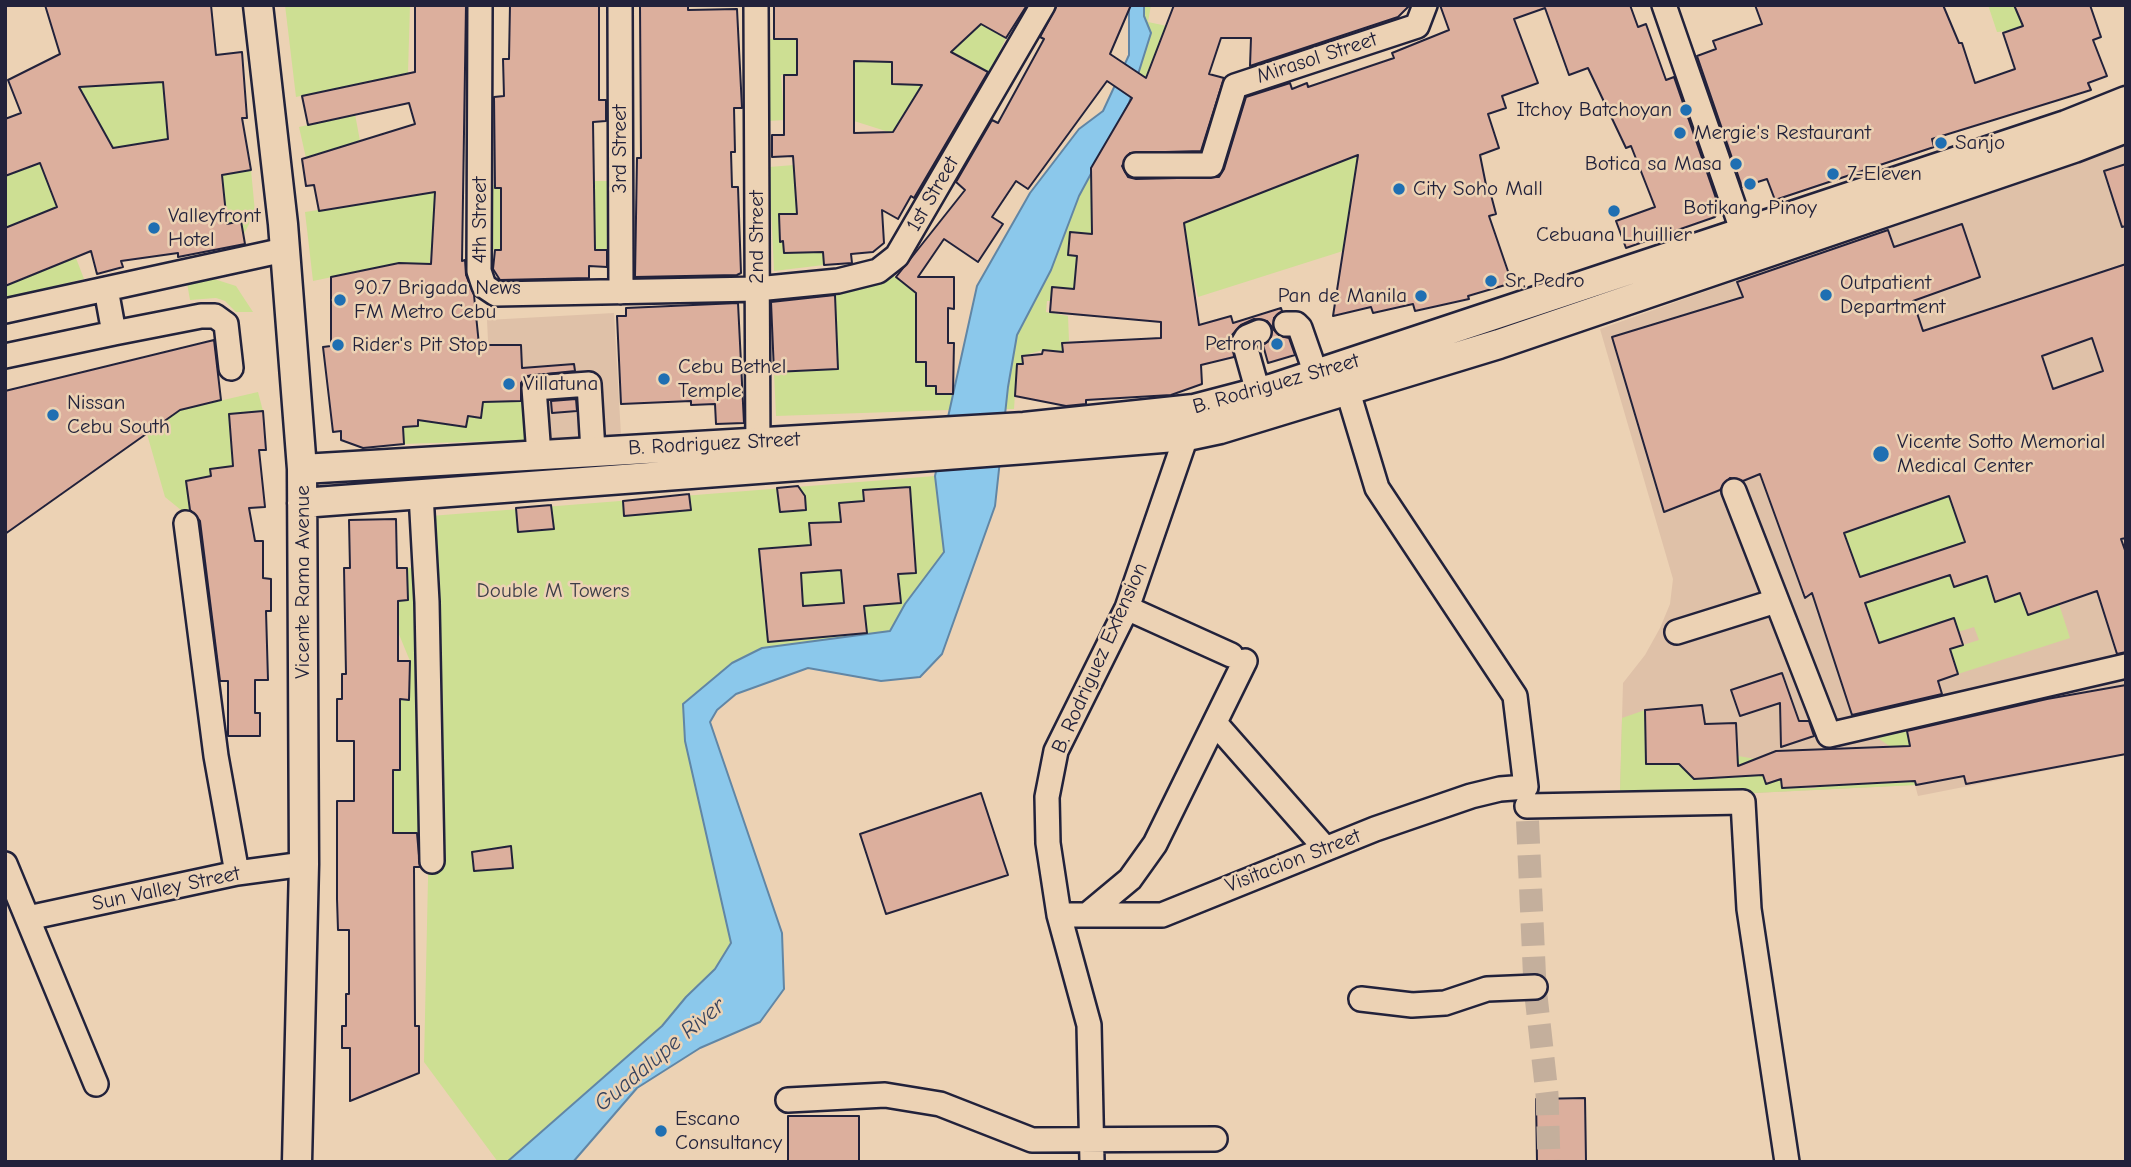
<!DOCTYPE html>
<style>
body{margin:0}
#map{position:relative;width:2131px;height:1167px;overflow:hidden;background:#ecd2b4;font-family:"Comic Neue",sans-serif}
canvas{display:block}
.frame{position:absolute;inset:0;border:7px solid #22223b;pointer-events:none}
</style>
<div id="map">
<canvas width="2131" height="1167"></canvas>
<div class="frame"></div>
</div>
<script>
const g = document.querySelector('canvas').getContext('2d');
g.lineJoin = 'round';
function fillPath(path, color) { g.fillStyle = color; g.fill(path, 'evenodd'); }
const toPath = rows => new Path2D(rows.map(r => 'M' + r).join(''));
function trace(path, color, width, dash) { g.strokeStyle = color; g.lineWidth = width; g.lineCap = dash ? 'butt' : 'round'; g.setLineDash(dash || []); g.stroke(path); }
function label(font, color, halo, rows, align = 'center') {
  g.font = font + ' "Comic Neue",sans-serif'; g.lineWidth = 5; g.setLineDash([]); g.textBaseline = 'middle'; g.strokeStyle = halo; g.fillStyle = color; for (const [text, x, y, turn = 0] of rows) {
    g.save(); g.translate(x, y); g.rotate((+turn || 0) * Math.PI / 180); g.textAlign = isNaN(turn) ? turn : align; if (halo) g.strokeText(text, 0, 0); g.fillText(text, 0, 0); g.restore();
  }
}
fillPath(toPath([
 [2126,142,2126,755,1918,796,1915,785,1754,793,1620,791,1623,683,1645,655,1660,628,1670,604,1673,579,1600,329],
 [614,313,621,435,493,442,487,320]
]), '#dfc1a8');
fillPath(toPath([
 [285,5,410,5,408,73,296,97],
 [1144,5,1151,5,1148,22,1167,26,1134,105,1129,103,1151,33,1144,16],
 [1988,5,2016,5,2022,23,2054,11,2059,27,1997,32],
 [981,24,1006,38,989,73,951,52],
 [864,37,892,62,892,84,921,85,892,133,854,121,854,64,797,64,797,75,781,75,784,120,769,121,766,39],
 [163,83,169,139,120,147,112,147,79,87],
 [355,114,360,141,306,158,299,127],
 [1358,155,1343,251,1198,297,1181,223],
 [40,164,84,279,5,298,5,176],
 [794,165,821,222,824,265,774,271,769,167],
 [251,170,255,212,243,236,240,221,227,224,223,183,207,185,196,179],
 [1091,173,1094,234,1070,233,1068,254,1077,256,1074,288,1052,288,1051,301,1047,301,1046,312,1068,316,1069,341,1062,343,1063,352,1043,350,1022,356,1023,364,1017,364,1014,409,1005,409,1017,335,1051,270,1079,196],
 [595,181,615,181,615,250,595,250],
 [486,185,501,185,501,250,486,250],
 [438,192,430,260,435,286,413,351,413,263,399,263,313,281,305,212],
 [894,276,916,293,916,361,931,362,926,386,936,386,936,393,953,394,949,410,776,416,774,372,838,369,834,292],
 [211,278,236,286,253,312,236,312,225,301,216,298,190,300,187,283],
 [488,369,496,401,523,401,525,440,404,444,403,427,418,426,425,410,481,418],
 [258,392,263,411,229,414,232,452,244,464,210,469,211,476,186,481,192,519,165,497,147,434,180,410],
 [935,476,944,552,905,604,890,631,762,648,732,663,683,704,685,741,731,942,715,969,686,997,662,1026,507,1162,498,1162,424,1062,429,833,393,833,392,770,400,769,400,699,409,700,410,661,398,632,398,601,408,600,407,568,419,567,418,517],
 [1949,496,1955,512,1978,543,1946,548,1845,582,1851,554,1844,533],
 [1950,575,1987,576,1995,601,2020,593,2028,615,2059,604,2070,638,1958,674,1950,649,1979,640,1974,627,1958,632,1953,618,1879,643,1865,603],
 [1942,694,1947,717,1906,725,1916,785,1754,793,1620,791,1622,718,1645,710,1646,764,1679,764,1694,779,1739,777,1738,756,1756,759,1766,784,1781,779,1782,788,1816,788,1817,784,1891,747,1855,723]
]), '#cddf93');
const water = toPath([
 [1129,5,1144,5,1144,16,1151,33,1129,103,1079,196,1051,270,1017,335,1008,387,995,506,942,654,920,677,881,681,808,668,736,694,717,710,710,722,782,933,784,989,760,1022,700,1048,637,1088,573,1162,507,1162,662,1026,686,997,715,969,731,943,685,741,683,704,732,663,762,648,890,631,905,604,944,552,935,476,977,286,1030,193,1079,129,1103,111,1129,55,1129,5]
]);
fillPath(water, '#8bc8eb');
trace(water, '#6186a5', 2);
const building = toPath([
 [45,5,211,5,216,55,242,52,247,118,242,118,251,170,222,175,227,224,241,221,245,244,178,257,178,253,121,261,123,267,97,274,91,251,5,286,5,228,57,207,40,163,5,176,5,119,21,113,8,80,60,54,45,5],
 [163,82,168,139,113,148,79,87,163,82],
 [415,5,466,5,462,261,465,260,466,275,474,295,479,345,521,345,522,368,574,364,575,371,527,376,521,383,521,401,483,402,481,418,468,416,466,427,418,420,418,426,403,427,404,444,363,448,341,440,341,431,333,432,323,347,331,346,331,277,399,263,431,264,435,192,319,211,314,185,306,186,302,159,415,124,409,103,308,125,302,96,415,72,415,5],
 [510,5,599,5,599,100,606,100,606,121,593,122,595,250,607,250,607,267,589,266,589,278,500,280,493,269,495,250,501,250,501,188,495,188,494,97,504,96,503,59,509,59,510,5],
 [640,5,688,5,688,10,737,9,742,108,734,108,735,152,731,152,732,187,738,187,741,273,737,275,635,277,637,158,641,158,640,5],
 [774,5,1027,5,1006,38,981,24,951,52,988,72,914,198,911,196,898,219,882,210,884,243,873,252,851,254,852,263,824,265,823,252,784,253,783,241,780,242,779,214,797,214,793,156,772,157,772,135,784,135,784,75,797,75,797,39,774,39,774,5],
 [854,61,892,62,892,84,922,85,893,132,854,133,854,61],
 [1057,5,1131,5,1110,54,1146,78,1174,5,1410,5,1398,17,1250,66,1251,38,1221,38,1209,74,1224,78,1201,151,1130,153,1122,166,1128,177,1136,179,1219,177,1224,169,1246,97,1290,83,1292,89,1307,83,1308,87,1394,58,1392,53,1449,30,1440,5,1630,5,1638,27,1646,24,1666,80,1674,77,1719,207,1715,217,1626,248,1616,221,1655,207,1631,146,1626,148,1588,68,1569,75,1545,8,1514,19,1538,83,1502,96,1506,108,1488,114,1499,148,1480,155,1488,195,1491,195,1496,214,1489,216,1512,283,1468,296,1469,299,1415,311,1413,304,1373,313,1371,307,1333,316,1358,155,1184,223,1199,325,1231,316,1233,323,1281,308,1282,311,1274,318,1274,330,1280,336,1289,338,1295,355,1268,363,1263,345,1270,340,1272,327,1267,321,1254,319,1241,325,1232,335,1234,357,1201,365,1202,384,1171,395,1086,400,1086,404,1066,406,1015,396,1017,364,1023,364,1022,356,1042,354,1043,350,1063,352,1062,343,1161,338,1161,322,1050,312,1052,287,1074,289,1077,256,1068,255,1070,232,1092,234,1091,168,1132,98,1107,81,1028,189,1016,181,992,217,1003,224,978,262,944,239,918,277,954,277,954,309,948,308,948,343,954,343,953,394,936,394,936,386,926,386,926,362,916,362,916,293,896,277,965,190,956,182,992,120,998,123,1044,39,1040,37,1057,5],
 [1755,5,1943,5,1959,43,1962,43,1975,83,2015,69,2003,33,2023,26,2014,5,2090,5,2101,37,2093,40,2107,76,2088,83,2091,90,1932,139,1934,147,1775,200,1767,179,1742,187,1697,56,1716,49,1713,41,1762,24,1755,5],
 [2126,164,2126,226,2122,227,2104,171,2126,164],
 [1962,224,1980,277,1913,301,1923,331,2126,264,2126,538,2121,539,2126,553,2126,652,2117,654,2097,591,2028,615,2020,593,1995,602,1987,576,1954,587,1950,575,1865,603,1879,643,1954,618,1963,645,1950,649,1958,674,1938,681,1942,694,1852,715,1812,593,1805,598,1760,474,1743,481,1730,478,1720,490,1664,512,1612,337,1743,297,1737,282,1888,230,1894,247,1962,224],
 [2092,338,2103,371,2053,389,2042,356,2092,338],
 [1949,496,1965,542,1860,577,1844,533,1949,496],
 [835,295,838,369,774,372,771,302,835,295],
 [738,303,744,423,716,424,715,404,691,405,691,401,621,404,617,316,626,316,626,308,738,303],
 [214,340,221,400,180,410,5,534,5,391,214,340],
 [576,399,577,411,552,413,551,401,576,399],
 [263,411,266,450,259,450,265,507,249,508,255,541,263,541,263,578,271,579,271,611,266,611,268,680,255,680,255,713,260,713,260,736,228,736,228,681,220,681,200,521,190,510,186,481,211,476,210,469,233,466,229,414,263,411],
 [798,486,805,496,806,510,780,512,777,488,798,486],
 [910,487,916,573,898,574,901,603,864,606,867,633,768,642,759,549,811,545,809,523,841,522,839,503,864,501,863,490,910,487],
 [841,570,844,603,803,606,801,573,841,570],
 [689,494,691,510,624,516,623,501,689,494],
 [551,505,554,529,518,532,516,508,551,505],
 [396,519,397,568,407,568,408,600,398,601,398,661,410,661,409,700,400,699,400,770,393,770,393,833,417,833,420,867,414,867,415,1026,419,1026,419,1073,350,1101,350,1048,342,1048,342,1026,346,1026,346,994,349,994,349,930,338,930,337,899,337,801,354,801,354,741,337,741,337,699,342,699,342,674,346,674,344,568,350,568,349,520,396,519],
 [1782,673,1799,721,1809,721,1814,736,1781,747,1780,703,1740,716,1731,690,1782,673],
 [2126,685,2126,754,1966,784,1964,776,1916,785,1915,781,1782,788,1781,779,1766,784,1763,775,1694,779,1679,764,1646,764,1645,710,1702,705,1705,724,1736,723,1738,766,1776,751,1910,746,1907,731,2047,699,2126,685],
 [981,793,1008,875,886,914,860,834,981,793],
 [511,846,513,868,474,871,472,852,511,846],
 [1585,1098,1586,1162,1537,1162,1536,1099,1585,1098],
 [788,1116,859,1116,859,1162,788,1162,788,1116]
]);
fillPath(building, '#dcaf9d');
trace(building, '#22223b', 2);
trace(toPath([
 [1526,787,1535,987,1547,1094,1549,1162]
]), '#c4af9c', 23, [23, 11]);
const minor = toPath([
 [480,5,479,271,484,286,496,294,757,289,838,281,878,271,897,256,1043,5],
 [620,5,621,292],
 [756,5,758,459],
 [1664,5,1748,247],
 [1136,165,1211,165,1235,86,1417,26,1425,5],
 [106,289,114,333,201,316,215,316,226,324,231,368],
 [5,311,284,250],
 [1286,324,1296,324,1300,328,1316,374],
 [5,356,114,333],
 [1258,392,1244,342,1247,337,1259,332],
 [539,455,534,388,589,384,593,451],
 [1734,491,1829,735,2126,666],
 [421,494,427,602,432,861],
 [186,523,216,756,237,873],
 [1127,608,1231,655],
 [1677,632,1776,601],
 [1215,723,1325,848],
 [1527,806,1743,802,1749,909,1787,1162],
 [5,864,96,1084],
 [1088,914,1130,879,1155,844,1245,661],
 [1059,915,1162,915,1375,829,1471,796,1500,789,1526,787,1515,696,1377,488,1348,392],
 [28,918,237,873,304,864],
 [1361,999,1412,1005,1445,1003,1487,989,1535,987],
 [788,1100,885,1095,940,1104,1032,1140,1215,1139],
 [1092,1162,1089,1025,1059,915,1048,843,1047,797,1056,751,1127,608,1191,422]
]);
const major = toPath([
 [258,5,283,224,302,469,304,864,297,1162],
 [302,469,1024,427,1194,409,1274,388,2066,125,2126,101],
 [302,503,1026,449,1187,436,1220,429,1499,344,2074,148,2126,128]
]);
trace(minor, '#22223b', 28);
trace(major, '#22223b', 33);
trace(minor, '#ecd2b4', 23);
trace(major, '#ecd2b4', 28);
for (const [x, y, r, color] of [
 [1686,110,7,"#1f6fb2"],
 [1680,133,7,"#1f6fb2"],
 [1941,143,7,"#1f6fb2"],
 [1736,164,7,"#1f6fb2"],
 [1833,174,7,"#1f6fb2"],
 [1750,184,7,"#1f6fb2"],
 [1399,189,7,"#1f6fb2"],
 [1614,211,7,"#1f6fb2"],
 [154,228,7,"#1f6fb2"],
 [1491,281,7,"#1f6fb2"],
 [1826,295,7,"#1f6fb2"],
 [1421,296,7,"#1f6fb2"],
 [340,300,7,"#1f6fb2"],
 [1277,344,7,"#1f6fb2"],
 [338,345,7,"#1f6fb2"],
 [664,379,7,"#1f6fb2"],
 [509,384,7,"#1f6fb2"],
 [53,415,7,"#1f6fb2"],
 [1881,454,9,"#1f6fb2"],
 [661,1131,7,"#1f6fb2"]
]) { const dot = new Path2D(); dot.arc(x, y, r, 0, 2 * Math.PI); g.fillStyle = color; g.fill(dot); trace(dot, '#ecd2b4', 2.5); }
label('21px', '#22223b', '#ecd2b4', [
 ["Mirasol Street",1317,58,-18],
 ["3rd Street",620,149,-90],
 ["1st Street",933,194,-60],
 ["4th Street",480,220,-90],
 ["2nd Street",757,237,-90],
 ["B. Rodriguez Street",1276,384,-16],
 ["B. Rodriguez Street",714,444,-3],
 ["Vicente Rama Avenue",303,582,-90],
 ["B. Rodriguez Extension",1100,658,-66],
 ["Visitacion Street",1293,861,-21],
 ["Sun Valley Street",166,889,-12]
]);
label('21px', '#22223b', '#ecd2b4', [
 ["Itchoy Batchoyan",1672,110,"right"],
 ["Mergie's Restaurant",1694,133],
 ["Sanjo",1955,143],
 ["Botica sa Masa",1722,164,"right"],
 ["7-Eleven",1847,174],
 ["City Soho Mall",1413,189],
 ["Botikang Pinoy",1750,208,"center"],
 ["Valleyfront",168,216],
 ["Hotel",168,240],
 ["Cebuana Lhuillier",1614,235,"center"],
 ["Sr. Pedro",1505,281],
 ["Outpatient",1840,283],
 ["Department",1840,307],
 ["90.7 Brigada News",354,288],
 ["FM Metro Cebu",354,312],
 ["Pan de Manila",1407,296,"right"],
 ["Petron",1263,344,"right"],
 ["Rider's Pit Stop",352,345],
 ["Cebu Bethel",678,367],
 ["Temple",678,391],
 ["Villatuna",523,384],
 ["Nissan",67,403],
 ["Cebu South",67,427],
 ["Vicente Sotto Memorial",1897,442],
 ["Medical Center",1897,466],
 ["Escano",675,1119],
 ["Consultancy",675,1143]
], 'left');
label('21px', '#3c3e48', '#ecd2b4', [
 ["Double M Towers",553,591]
]);
label('italic 23px', '#37435e', '#ecd2b4', [
 ["Guadalupe River",660,1055,-40]
]);
</script>
